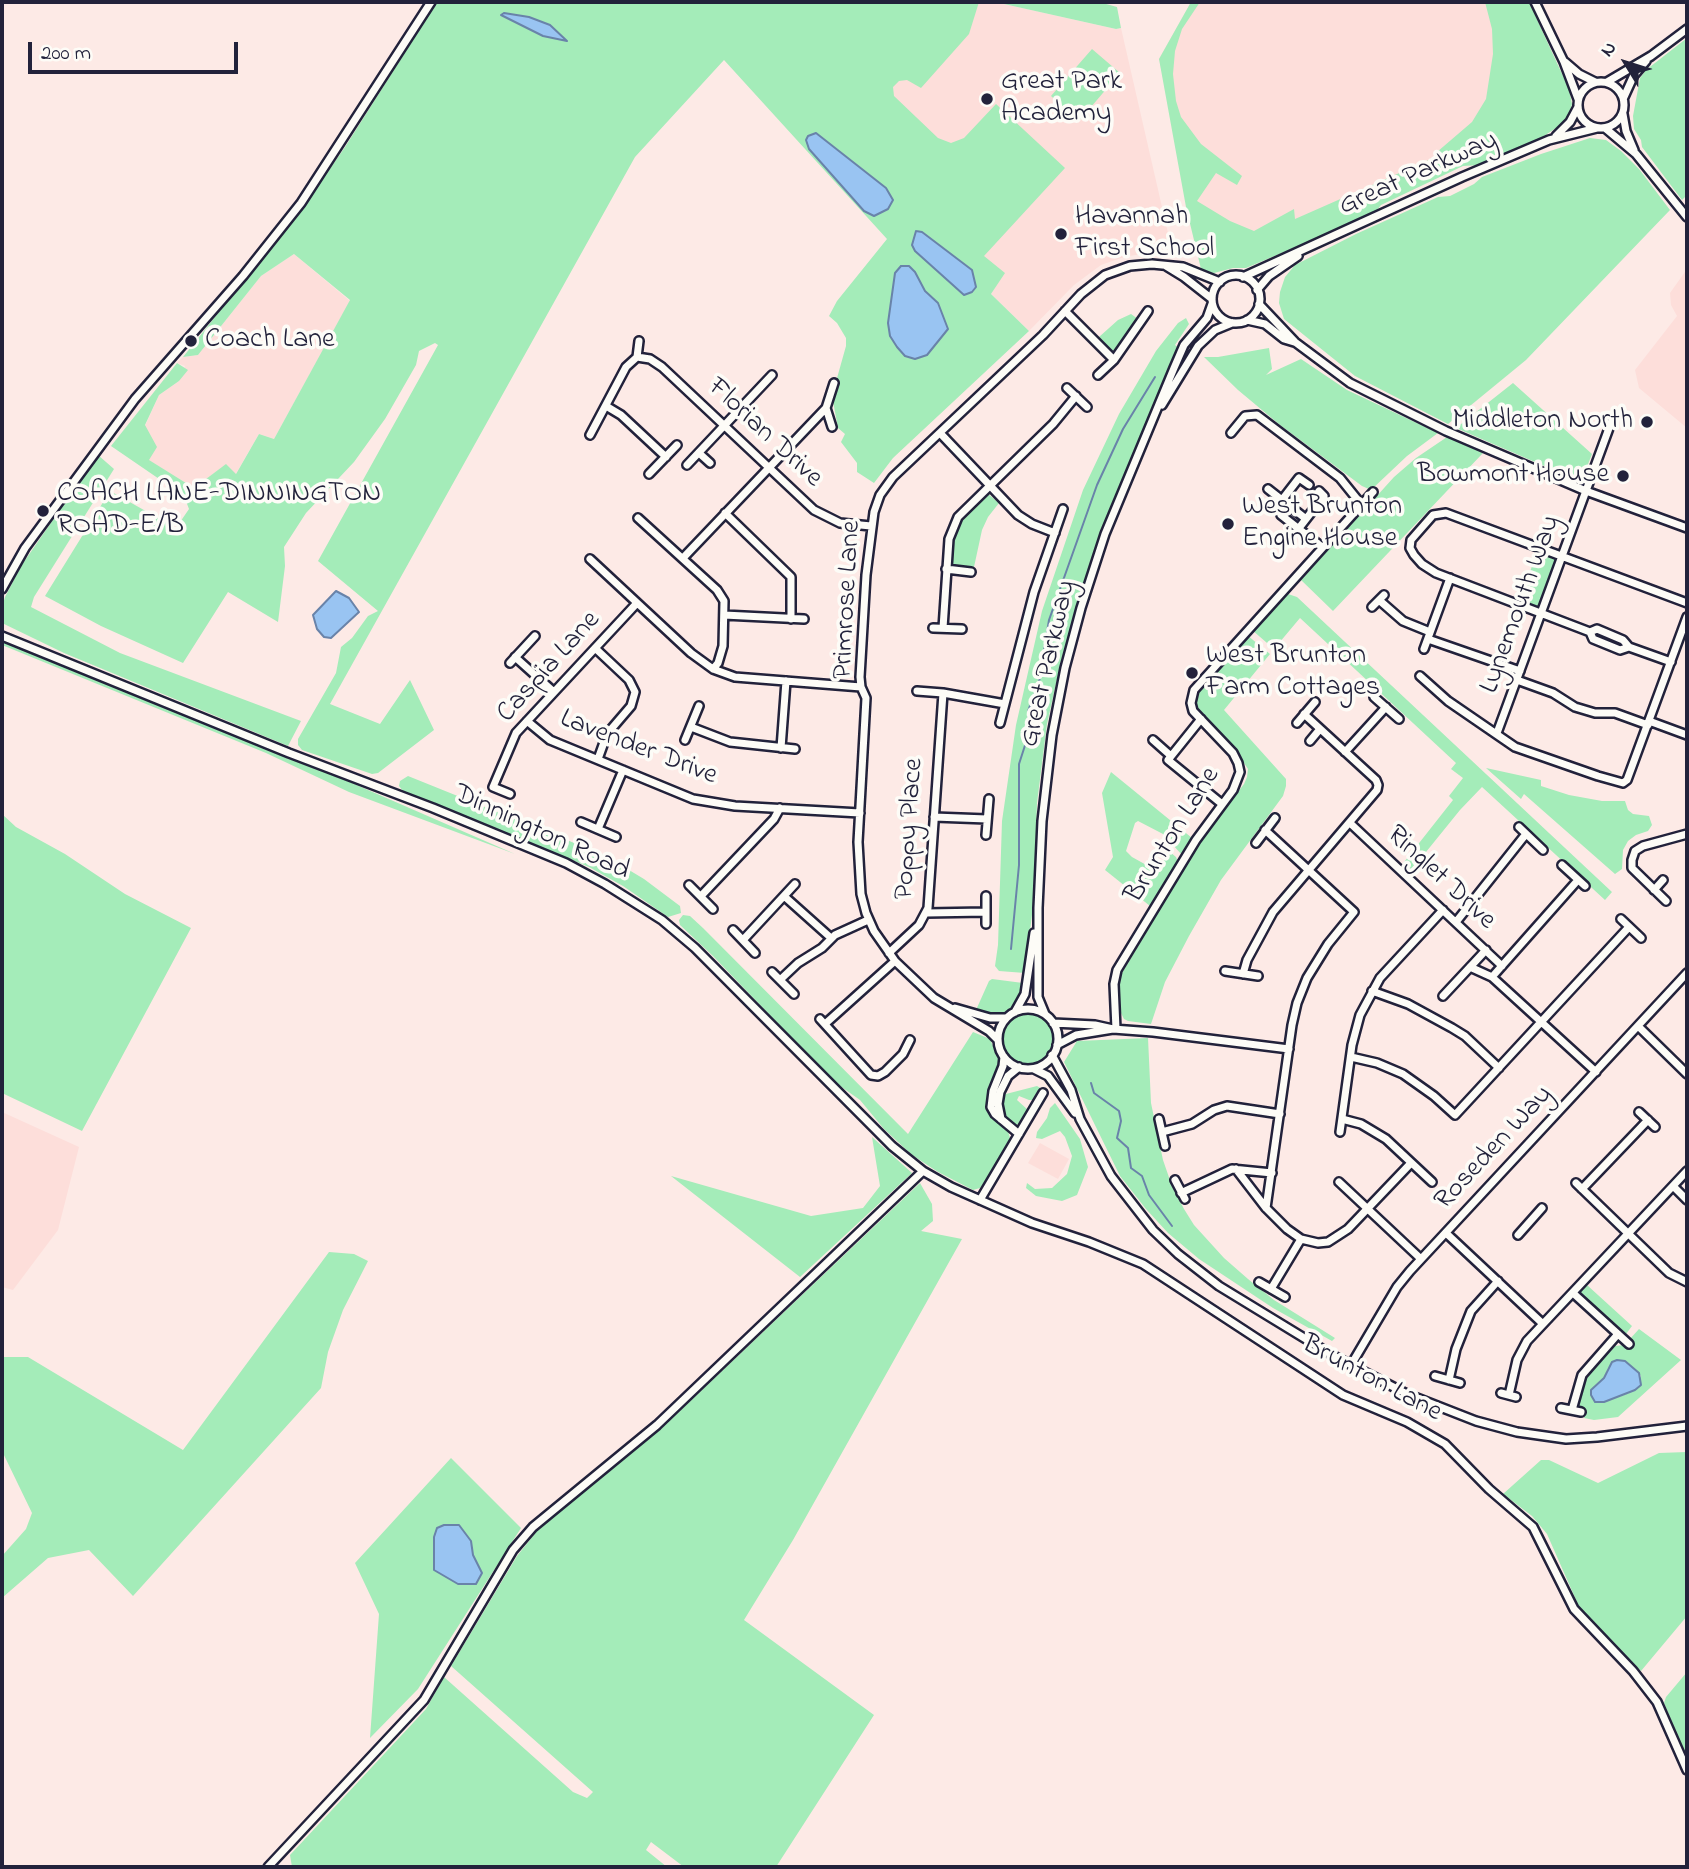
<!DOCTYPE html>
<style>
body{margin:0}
#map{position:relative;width:1689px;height:1869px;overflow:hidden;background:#fdeae6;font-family:"Indie Flower",sans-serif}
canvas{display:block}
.frame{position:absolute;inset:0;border:4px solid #22223b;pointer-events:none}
.north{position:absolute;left:1591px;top:28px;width:70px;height:70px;-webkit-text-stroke:5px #fdfcf7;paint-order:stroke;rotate:308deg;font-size:19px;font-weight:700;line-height:28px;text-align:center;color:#22223b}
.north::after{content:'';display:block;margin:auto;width:24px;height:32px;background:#22223b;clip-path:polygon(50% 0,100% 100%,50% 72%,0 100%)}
.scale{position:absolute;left:28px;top:42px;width:210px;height:32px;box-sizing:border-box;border:4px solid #22223b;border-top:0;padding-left:9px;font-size:21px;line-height:24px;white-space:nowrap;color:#22223b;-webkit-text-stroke:5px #fdfcf7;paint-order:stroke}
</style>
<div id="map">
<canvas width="1689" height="1869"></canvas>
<div class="frame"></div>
<div class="north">N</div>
<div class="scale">200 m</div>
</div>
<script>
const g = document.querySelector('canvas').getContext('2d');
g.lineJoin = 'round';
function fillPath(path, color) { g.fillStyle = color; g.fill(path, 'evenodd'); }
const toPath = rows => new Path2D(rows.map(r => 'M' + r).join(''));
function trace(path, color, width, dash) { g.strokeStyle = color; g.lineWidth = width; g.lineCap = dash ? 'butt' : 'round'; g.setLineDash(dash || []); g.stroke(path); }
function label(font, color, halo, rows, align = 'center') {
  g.font = font + ' "Indie Flower",sans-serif'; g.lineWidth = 7; g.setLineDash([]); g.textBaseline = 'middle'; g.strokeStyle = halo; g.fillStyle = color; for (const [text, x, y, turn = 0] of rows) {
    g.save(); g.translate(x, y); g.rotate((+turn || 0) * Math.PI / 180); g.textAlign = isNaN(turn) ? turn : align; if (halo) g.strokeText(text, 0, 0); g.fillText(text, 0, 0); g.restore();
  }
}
fillPath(toPath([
 [960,2,995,2,1116,29,1121,28,1173,255,1147,253,1124,257,1101,265,1074,285,1029,331,991,294,1004,273,928,215,856,77],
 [1191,2,1504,2,1487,118,1439,156,1237,246,1193,220,1159,59],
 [294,254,350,301,274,439,259,434,235,475,226,465,194,488,148,460,145,426,159,395,179,381,185,366,177,363,183,357,198,355,261,276],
 [1687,269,1687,428,1639,388,1635,370,1677,316,1671,305,1670,293],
 [2,1112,79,1147,58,1230,13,1290,2,1287],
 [1040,1143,1069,1159,1058,1179,1028,1163]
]), '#fddeda');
fillPath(toPath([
 [437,2,979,2,969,34,921,88,907,80,899,81,893,87,894,96,938,138,951,143,964,138,996,104,1065,168,984,256,1005,273,991,294,1029,331,893,458,874,483,857,472,857,463,841,442,845,434,838,428,832,396,846,346,846,338,837,323,829,316,837,301,887,239,724,60,635,157,330,704,380,724,410,680,434,730,378,773,372,774,302,750,298,745,298,739,336,673,341,647,352,638,368,616,378,611,318,561,438,345,435,343,419,351,416,365,385,419,354,462,306,513,284,547,285,566,278,622,228,592,183,663,101,626,45,596,110,491,176,528,189,509,184,496,111,446,177,363,188,370,179,381,159,395,145,425,157,447,149,460,194,488,226,464,236,474,259,434,274,439,350,300,294,254,261,276,198,355,183,357,307,202,345,147],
 [995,2,1099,2,1117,7,1121,28,1116,29],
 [1191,2,1200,2,1182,29,1175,51,1173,74,1176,101,1181,117,1201,144,1242,176,1237,185,1216,173,1197,201,1230,221,1254,231,1294,209,1295,219,1438,156,1437,152,1472,122,1486,99,1493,54,1492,29,1485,2,1529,2,1569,89,1572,104,1570,113,1562,124,1538,140,1480,165,1463,166,1381,205,1377,210,1289,250,1246,268,1233,268,1214,273,1208,272,1201,269,1186,207,1159,59],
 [1687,38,1687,195,1682,200,1642,147,1641,140,1634,129,1633,116,1640,78,1646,70],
 [1092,49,1120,73,1079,121,1051,96],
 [1590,138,1606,140,1621,151,1639,169,1670,210,1526,360,1448,424,1355,376,1284,319,1279,303,1280,292,1285,277,1295,265,1356,234,1438,197,1450,196,1474,184,1482,177,1541,154],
 [1131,314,1138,319,1116,353,1112,353,1099,340,1099,337,1118,320],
 [1186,318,1189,324,1175,345,1179,348,1174,362,1133,454,1094,551,1061,661,1047,724,1037,803,1034,898,1025,973,999,971,995,966,998,945,1002,821,1016,725,1042,611,1083,490,1119,414,1156,351,1178,323],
 [1269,348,1272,369,1266,375,1301,359,1347,390,1438,433,1407,456,1371,490,1362,486,1280,425,1238,390,1204,357,1218,357],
 [1513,383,1592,454,1583,477,1579,481,1456,428],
 [1447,437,1483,453,1333,611,1301,580,1394,477,1416,458],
 [98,455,114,469,34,597,31,607,120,653,301,721,288,746,64,653,2,623,2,607,5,597,21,566],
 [987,493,999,503,988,517,982,530,974,567,951,564,954,534,960,521,981,496],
 [1537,553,1558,560,1541,608,1519,601],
 [1288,594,1297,597,1612,892,1605,900,1482,787,1460,810,1409,873,1401,866,1453,800,1449,796,1463,778,1451,769,1456,763,1300,618,1274,649,1252,630,1280,597],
 [1247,635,1270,654,1224,710,1286,779,1286,786,1283,796,1221,880,1189,936,1165,982,1151,1024,1128,1021,1124,1019,1121,1013,1118,1013,1119,978,1200,842,1244,784,1247,777,1248,769,1244,763,1201,716,1196,704,1199,689],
 [2,639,352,783,515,854,349,792,266,753,2,645],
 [1486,768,1541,780,1541,786,1569,795,1602,801,1625,801,1628,810,1633,814,1649,816,1652,825,1648,831,1636,835,1628,841,1623,850,1622,869,1615,874,1524,794,1521,799],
 [1111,772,1192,838,1182,855,1163,834,1138,821,1135,823,1126,851,1132,857,1159,872,1167,853,1170,852,1176,857,1178,862,1150,906,1105,870,1113,857,1102,793],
 [408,776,604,855,644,879,680,906,681,913,668,917,623,886,589,867,403,791,399,786,400,781],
 [2,814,16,827,65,854,125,894,191,928,82,1131,2,1093],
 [683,915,690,916,703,928,908,1134,973,1032,990,1039,1000,1063,990,1091,988,1106,1008,1131,1010,1138,986,1182,980,1188,973,1190,938,1172,912,1155,884,1129,860,1100,833,1081,713,956,680,925,679,920],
 [992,979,1023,983,1022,993,1015,1005,1000,1015,994,1015,976,1010,989,981],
 '1003 1039a25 25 0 1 1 50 0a25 25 0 1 1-50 0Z',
 [1148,1038,1151,1103,1163,1160,1172,1186,1184,1209,1194,1225,1224,1258,1248,1279,1274,1300,1335,1338,1332,1341,1273,1308,1199,1259,1168,1233,1146,1209,1120,1176,1064,1062,1077,1041],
 [1037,1086,1042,1089,1034,1100,1029,1100,1019,1096,1017,1100,1028,1110,1023,1122,1016,1125,1003,1116,1000,1106,1002,1095],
 [1055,1103,1080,1139,1088,1167,1077,1195,1062,1201,1036,1196,1026,1188,1027,1183,1035,1189,1052,1188,1067,1174,1072,1156,1065,1137,1060,1131,1042,1139,1036,1138,1037,1132,1047,1118,1050,1108],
 [872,1137,912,1173,800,1277,671,1176,811,1216,863,1208,880,1186],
 [920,1183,932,1204,933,1221,921,1231,962,1239,793,1540,744,1620,874,1715,776,1867,684,1867,651,1842,646,1850,667,1867,292,1867,290,1855,426,1709,444,1677,573,1792,587,1798,593,1792,451,1666,517,1556,537,1531,663,1427],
 [329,1252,354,1254,368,1261,343,1310,328,1352,321,1388,133,1596,89,1550,48,1558,2,1598,2,1556,26,1529,32,1513,2,1451,2,1360,4,1357,28,1357,183,1450],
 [1587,1285,1632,1326,1626,1334,1580,1292],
 [1639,1329,1681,1360,1618,1417,1594,1420,1584,1418,1586,1410,1577,1404,1583,1382,1615,1346,1624,1345,1629,1348,1633,1344,1629,1340],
 [1625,1361,1641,1376,1629,1393,1604,1402,1604,1378,1608,1368],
 [1687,1452,1687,1616,1641,1671,1580,1609,1547,1534,1532,1516,1503,1494,1541,1460,1549,1460,1598,1483,1659,1453],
 [451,1458,521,1528,418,1689,370,1738,379,1614,355,1563],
 [433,1555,473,1555,482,1572,479,1580,476,1584,467,1584,434,1569],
 [1687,1672,1687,1758,1664,1703,1666,1697]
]), '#a4ecb9');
const water = toPath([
 [504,13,529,17,550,25,567,41,543,36,501,15,504,13],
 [816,133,886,188,893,200,888,209,874,216,864,211,809,149,806,140,808,136,816,133],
 [916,231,922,232,972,270,976,287,972,292,964,295,915,251,912,245,916,231],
 [901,266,909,266,915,272,925,291,938,303,948,329,927,355,915,359,905,356,897,347,890,336,888,323,895,273,901,266],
 [336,591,349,598,359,612,331,638,324,637,317,629,313,615,336,591],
 [1617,1360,1625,1361,1639,1373,1641,1385,1635,1390,1604,1402,1595,1402,1591,1395,1591,1390,1604,1378,1612,1362,1617,1360],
 [444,1525,459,1525,471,1541,473,1555,482,1573,476,1584,458,1584,434,1570,434,1537,437,1528,444,1525]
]);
fillPath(water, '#99c4f2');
trace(water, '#6983a9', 2);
trace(toPath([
 [1011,949,1019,865,1019,764,1029,733,1028,711,1039,682,1049,620,1097,485,1123,429,1155,377],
 [1091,1083,1094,1093,1119,1111,1121,1121,1117,1138,1128,1148,1131,1168,1142,1176,1149,1195,1172,1226]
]), '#6983a9', 2);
const minor = toPath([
 [1535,2,1564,62,1578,99],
 [1565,62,1579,74,1595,82],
 '1578 105a23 23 0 1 1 46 0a23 23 0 1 1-46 0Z',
 [1607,82,1651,56,1687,29],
 [1624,97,1634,75,1646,61],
 [1623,114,1626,131,1634,150],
 [1605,128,1636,154,1687,217],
 [1556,136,1570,122,1578,107],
 [1166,266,1184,277,1212,299],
 '1212 299a24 24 0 1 1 48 0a24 24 0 1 1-48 0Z',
 [1243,277,1462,177,1549,140,1597,128],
 [1257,290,1269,276,1298,256],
 [1259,304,1295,342,1350,383,1446,431,1586,491,1687,528],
 [1065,311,1114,360],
 [1247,320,1265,324,1284,339,1294,342],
 [637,357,650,359,662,367,814,510,840,523,871,526],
 [637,357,639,341],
 [1098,375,1114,360,1148,311],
 [1067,388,1087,407],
 [1162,405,1198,346,1215,330,1232,323],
 [606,406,621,415,666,457],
 [832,427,826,408,834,383],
 [940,433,1018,515,1032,524,1055,533],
 [1231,433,1245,416,1257,415,1340,478,1361,504],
 [590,435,626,367,637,357],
 [699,453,710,463],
 [687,465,772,375],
 [649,474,677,445],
 [1268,489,1306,519],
 [1282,500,1299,478,1309,485],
 [1289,505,1281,515,1322,547],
 [725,513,791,577,791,619],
 [638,518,717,590,724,601,723,646,718,663,713,669],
 [1299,528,1324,496,1319,491],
 [683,558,826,408],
 [590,559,691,653,713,669,735,677,861,687],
 [946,569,971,572],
 [2,589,25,548,135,399,243,276,301,203,431,2],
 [1379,600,1403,621,1430,632],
 [1372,607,1384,595],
 [724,615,804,619],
 [933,628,962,629],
 [943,628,949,539,958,517,1053,424,1076,396],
 [1590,632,1436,573,1422,564,1414,555,1410,548,1411,540,1433,515,1446,513,1687,603],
 [2,636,289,753,433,808,566,863,605,884,662,920,695,948,892,1146,923,1171,951,1187,1032,1223,1089,1242,1143,1264,1343,1395,1407,1422,1445,1444,1489,1489,1533,1527,1574,1609,1633,1671,1657,1702,1687,1770],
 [1428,639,1520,671],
 [1629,647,1620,650,1593,639,1590,632,1597,629,1623,640,1629,647,1671,662],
 [595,648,629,680,635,692,631,706,607,734,598,759],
 [1424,649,1450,578],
 [515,657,554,692],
 [510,663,535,636],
 [1420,676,1448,701,1515,747,1598,776,1623,783,1627,780,1687,617],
 [1517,680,1553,693,1575,707,1595,713,1615,713,1648,725],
 [943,693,1005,704],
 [1374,697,1399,719],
 [1201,719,1168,760,1222,804],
 [527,721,550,740,693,799,735,806,860,813],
 [1649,721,1687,735],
 [1000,723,1034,592,1063,509],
 [1297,723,1315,702],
 [691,727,730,742,795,749],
 [1497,733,1612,420],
 [685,740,699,706],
 [1153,740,1171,756],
 [1310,741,1320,729],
 [781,748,786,681],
 [1345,752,1386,707],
 [510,794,493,787,516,733,637,603],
 [934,817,987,819],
 [581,822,616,837],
 [1350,823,1502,966],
 [1519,827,1543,850],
 [598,829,623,770],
 [1265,830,1354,912,1328,944,1307,978,1297,1003,1292,1025,1266,1208],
 [986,835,989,799],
 [1256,843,1275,818],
 [1562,865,1585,886],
 [689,885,713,909],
 [1654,890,1663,880],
 [701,896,774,819,780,808],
 [784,896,831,938],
 [986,896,986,924],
 [1666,901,1632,868,1632,860,1635,851,1643,846,1687,834],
 [926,913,986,912],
 [1621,919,1641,938],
 [1456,922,1526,834],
 [733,930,755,953],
 [743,940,795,884],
 [889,953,919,925,928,908,943,693,917,691],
 [1470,967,1492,977,1596,1072],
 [1225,971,1258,976],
 [772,972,794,994],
 [1243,974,1247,960,1273,912,1377,790,1378,785,1376,780,1304,714],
 [1492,977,1578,880],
 [780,980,798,963,822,948,835,935,868,920],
 [1372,991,1408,1004,1452,1028,1465,1036,1499,1068],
 [1443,996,1486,950],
 [955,1008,990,1018,1006,1018],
 '998 1039a30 30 0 1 1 60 0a30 30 0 1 1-60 0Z',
 [1015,1012,1025,994,1034,933],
 [1045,1014,1038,997,1038,908,1042,821,1052,735,1065,668,1081,608,1105,534,1174,368,1184,345,1207,318,1212,304],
 [820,1019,871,1075,878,1076,885,1072,903,1054,910,1040],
 [1053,1023,1095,1025,1113,1029,1076,1035,1057,1045],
 [825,1024,895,961],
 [1638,1026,1687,1074],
 [1113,1029,1153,1032,1289,1049],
 [1116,1029,1114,984,1117,970,1196,840,1233,790,1240,772,1238,763,1233,753,1193,711,1191,703,1194,690,1373,492],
 [998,1040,989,1031,934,998,895,961,874,931,866,913,861,894,858,842,866,698,861,687,860,677,866,575,874,512,880,495,893,477,1043,335,1081,294,1105,275,1130,266,1152,264,1183,267,1220,282],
 [1052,1055,1071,1090,1080,1119,1111,1176,1153,1230,1178,1254,1219,1286,1332,1355,1407,1394,1476,1421,1517,1432,1566,1439,1597,1437,1687,1426],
 [1004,1057,1003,1066,993,1091,991,1107,995,1114,1019,1134],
 [1351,1057,1377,1063,1403,1074,1434,1096,1455,1115,1629,927],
 [1034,1069,1048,1076,1075,1113],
 [1639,1112,1655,1127],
 [1001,1119,998,1104,1000,1092,1008,1076,1019,1067],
 [1159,1119,1165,1146],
 [1342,1119,1361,1124,1386,1139,1432,1182],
 [1162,1132,1192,1124,1214,1110,1227,1106,1280,1114],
 [1340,1132,1352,1045,1360,1015,1380,978,1443,910],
 [1236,1169,1266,1208,1287,1229,1301,1239,1318,1243,1328,1242,1348,1229,1411,1163],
 [1175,1180,1185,1199],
 [1339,1182,1421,1259],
 [1576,1183,1669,1273,1687,1282],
 [1673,1186,1687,1200],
 [1582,1189,1648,1120],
 [1181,1193,1232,1169,1272,1173],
 [980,1200,1043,1093],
 [1446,1233,1543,1324],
 [1518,1235,1542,1208],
 [1259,1282,1285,1297],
 [1271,1289,1301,1239],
 [1573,1293,1629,1344],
 [1351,1365,1397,1287,1410,1271,1687,973],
 [1435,1376,1460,1383],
 [1449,1380,1456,1349,1471,1311,1498,1281],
 [1501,1393,1516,1397],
 [1509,1395,1517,1360,1527,1341,1687,1171],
 [1561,1408,1581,1412],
 [1572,1410,1582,1375,1618,1334],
 [268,1867,424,1700,513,1550,533,1527,657,1425,923,1171]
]);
trace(minor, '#22223b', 12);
trace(minor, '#fdfcf7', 7);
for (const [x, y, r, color] of [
 [987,99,7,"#22223b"],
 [1061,234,7,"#22223b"],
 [191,341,7,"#22223b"],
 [1647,422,7,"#22223b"],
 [1623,476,7,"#22223b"],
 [43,511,7,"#22223b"],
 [1228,524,7,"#22223b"],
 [1192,673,7,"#22223b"]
]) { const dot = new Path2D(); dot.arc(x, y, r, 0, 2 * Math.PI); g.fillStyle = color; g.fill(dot); trace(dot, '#fdfcf7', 2.5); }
label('28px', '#22223b', '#fdfcf7', [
 ["Great Park",1001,83],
 ["Academy",1001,115],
 ["Havannah",1075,218],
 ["First School",1075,250],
 ["Coach Lane",205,341],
 ["Middleton North",1633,422,"right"],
 ["Bowmont House",1609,476,"right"],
 ["COACH LANE-DINNINGTON",57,495],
 ["ROAD-E/B",57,527],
 ["West Brunton",1242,508],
 ["Engine House",1242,540],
 ["West Brunton",1206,657],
 ["Farm Cottages",1206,689]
], 'left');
label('28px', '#22223b', '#fdfcf7', [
 ["Great Parkway",1419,175,-24],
 ["Florian Drive",764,434,43],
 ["Primrose Lane",849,600,-87],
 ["Lynemouth Way",1522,605,-70],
 ["Great Parkway",1050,664,-77],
 ["Caspia Lane",550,668,-48],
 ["Lavender Drive",638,749,21],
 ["Poppy Place",911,829,-86],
 ["Dinnington Road",541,834,25],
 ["Brunton Lane",1174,836,-58],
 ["Ringlet Drive",1440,879,43],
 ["Roseden Way",1495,1149,-47],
 ["Brunton Lane",1371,1380,28]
]);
</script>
